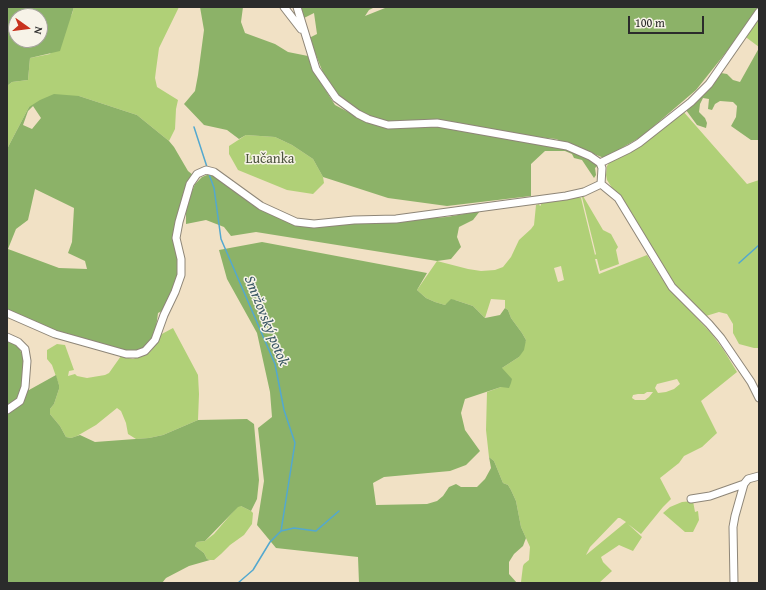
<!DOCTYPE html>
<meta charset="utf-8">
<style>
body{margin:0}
#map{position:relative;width:766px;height:590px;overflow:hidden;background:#f1e1c5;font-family:"Gentium Book Plus",serif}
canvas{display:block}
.frame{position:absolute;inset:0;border:8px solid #2b2b2b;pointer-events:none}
.north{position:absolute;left:8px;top:8px;width:40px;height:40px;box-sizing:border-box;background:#f7f3e8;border:1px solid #a5a39c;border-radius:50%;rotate:104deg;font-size:11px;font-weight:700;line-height:16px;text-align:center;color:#2b2b2b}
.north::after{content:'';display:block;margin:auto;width:14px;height:18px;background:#c8321e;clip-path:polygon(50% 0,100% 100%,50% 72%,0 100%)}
.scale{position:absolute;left:628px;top:16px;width:76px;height:18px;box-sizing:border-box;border:2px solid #2b2b2b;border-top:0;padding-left:5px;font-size:12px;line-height:14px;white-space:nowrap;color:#2b2b2b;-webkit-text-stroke:3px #f7f3e8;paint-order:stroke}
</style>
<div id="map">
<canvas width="766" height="590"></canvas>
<div class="frame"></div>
<div class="north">N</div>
<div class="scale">100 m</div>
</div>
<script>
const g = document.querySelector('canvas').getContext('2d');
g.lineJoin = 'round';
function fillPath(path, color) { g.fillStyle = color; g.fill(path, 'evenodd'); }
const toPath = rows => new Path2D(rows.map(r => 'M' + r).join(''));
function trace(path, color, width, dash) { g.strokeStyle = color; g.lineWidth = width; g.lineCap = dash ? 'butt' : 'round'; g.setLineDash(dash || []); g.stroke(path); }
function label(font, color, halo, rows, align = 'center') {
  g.font = font + ' "Gentium Book Plus",serif'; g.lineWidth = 3; g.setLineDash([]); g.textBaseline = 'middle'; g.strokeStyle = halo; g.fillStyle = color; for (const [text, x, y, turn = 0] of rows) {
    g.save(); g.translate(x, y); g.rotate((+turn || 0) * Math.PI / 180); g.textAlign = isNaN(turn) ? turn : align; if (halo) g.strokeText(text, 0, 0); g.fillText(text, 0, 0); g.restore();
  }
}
fillPath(toPath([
 [74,7,179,7,159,48,156,70,155,78,157,87,178,100,176,109,175,129,169,141,137,115,79,96,29,107,7,149,7,86,12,82,28,80,30,58,50,54,72,14],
 [759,15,759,47,743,35],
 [682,110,747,184,759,180,759,348,754,348,739,344,733,333,733,324,727,314,719,312,706,316,686,297,671,281,607,180,606,175,607,166,610,162],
 [246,135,275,137,292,145,313,159,323,177,324,183,313,194,287,190,238,170,229,154,229,146],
 [583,196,603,230,611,234,618,247,616,250,619,264,600,271,597,259,595,259,599,274,647,255,663,280,673,293,711,333,723,349,737,372,701,401,717,433,702,447,684,456,679,463,660,478,671,499,663,507,641,534,628,524,642,537,633,551,619,545,601,557,603,562,612,571,599,583,520,583,521,582,523,566,524,564,529,560,530,547,521,527,516,501,511,490,508,485,503,483,494,461,489,457,486,430,487,392,501,387,502,368,519,357,526,340,522,333,511,318,508,310,505,308,505,300,491,299,485,318,473,306,455,300,445,305,435,302,426,298,417,290,437,261,468,269,481,271,495,270,503,267,511,257,519,240,531,229,534,225,536,205,539,204,540,206,541,205,541,201,578,197,581,198,595,255,596,254,582,197],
 [561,266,564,280,558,282,554,268],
 [677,379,680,384,674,389,666,392,658,393,655,388,657,384],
 [647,392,653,392,649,397,645,400,635,400,632,398,633,395,638,394,644,394],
 [618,518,620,518,626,522,586,555,590,547],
 [173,328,198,375,199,394,198,420,163,435,149,438,136,439,128,434,126,423,121,411,117,408,96,425,77,436,71,438,66,437,60,426,50,414,50,409,54,404,59,389,59,385,52,365,47,359,47,350,57,344,65,345,74,370,69,371,68,376,75,374,77,376,87,378,105,375,109,373,121,356,133,359,151,351,160,335],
 [693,501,695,512,698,511,699,520,693,532,685,532,663,513,670,507,682,502],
 [238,506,241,506,251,511,253,513,252,524,244,535,230,545,221,554,214,560,210,560,207,559,204,553,195,546,197,542,205,541,214,534]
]), '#b0d077');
fillPath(toPath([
 [7,7,74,7,60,51,30,58,28,80,12,82,7,86],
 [16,16,40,16,40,40,16,40],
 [200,7,243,7,241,22,245,33,275,44,288,52,308,56,313,70,335,105,369,123,392,129,434,126,555,145,593,160,598,165,595,168,596,175,594,178,582,160,574,158,572,154,565,151,545,151,531,164,531,196,447,206,388,198,323,177,313,159,292,145,275,137,246,135,239,139,227,130,204,125,184,104,195,91,198,75,204,30],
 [299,7,375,7,369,10,365,16,385,8,758,7,747,26,696,90,641,137,604,158,556,139,517,135,447,121,433,119,392,123,372,119,338,100,326,80,309,38,317,34,314,13,302,19],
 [759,48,759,140,751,140,731,126,736,117,737,106,733,102,720,101,715,104,712,110,708,109,709,99,703,98,700,104,699,112,705,118,707,123,706,128,697,125,686,110,721,73,727,74,733,80,740,82],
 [54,94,79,96,137,115,169,141,174,147,188,171,193,175,177,218,178,275,164,310,158,313,156,328,153,339,146,346,135,352,126,351,60,333,7,311,7,149,29,107,40,100],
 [33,106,41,118,32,129,23,125,28,111],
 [35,189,74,208,72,242,68,253,85,261,87,269,59,268,8,249,16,229,28,220],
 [212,173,263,211,304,227,447,217,480,211,473,220,459,227,457,237,461,247,451,259,437,261,256,232,231,236,224,227,206,220,186,224,186,206,195,184,202,177],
 [262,242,427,273,417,290,426,298,435,302,445,305,451,299,455,300,473,306,485,318,500,315,505,308,508,310,511,318,522,333,526,340,524,350,519,357,502,368,512,379,511,383,509,388,501,387,465,399,461,413,465,430,480,451,466,465,450,471,384,477,373,483,376,505,427,504,437,501,443,496,449,487,456,484,461,487,477,487,485,479,491,468,489,457,494,461,503,483,508,485,511,490,516,501,521,527,526,538,523,546,514,554,509,562,509,574,517,583,359,583,358,557,276,548,257,525,264,481,258,428,272,417,270,392,257,333,227,279,219,250],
 [9,340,19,348,23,356,24,367,21,386,29,390,56,375,59,385,59,389,54,404,50,409,50,414,60,426,66,437,71,438,80,435,95,442,149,438,163,435,198,420,247,419,254,424,259,480,257,499,251,511,241,506,238,507,205,541,197,542,195,546,204,553,207,559,210,560,189,566,166,578,162,583,7,583,7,341]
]), '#8cb268');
trace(toPath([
 [194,127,207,167],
 [209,174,214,188,221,239,275,364,284,410,295,443,281,531,270,542,253,570,238,583],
 [739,263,759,245],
 [281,531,294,528,316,531,339,511,317,530]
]), '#53a8cf', 1.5);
const minor = toPath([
 [284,7,301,29],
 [297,7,316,69,336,98,358,114,368,119,388,125,437,123,567,146,590,156,600,163,602,168,601,184],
 [600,163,629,149,639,143,691,102,709,84,759,12],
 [601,184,618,198,672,287,709,324,721,338,751,382,759,398],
 [7,313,55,334,126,354,137,354,145,351,155,340,164,315,175,292,181,275,181,259,176,238,179,222,190,184,197,174,206,170,214,172,261,206,296,222,314,224,354,220,396,219,566,196,584,192,601,184],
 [7,337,18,342,25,349,27,361,25,387,20,401,7,410],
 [691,499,710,496,744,484],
 [734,583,733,527,735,516,744,484,748,479,759,476]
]);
trace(minor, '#8e8678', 9);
trace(minor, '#fff', 7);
label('14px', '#4c543e', '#f7f3e8', [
 ["Lučanka",270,159]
]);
label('italic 15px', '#395764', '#f7f3e8', [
 ["Smržovský potok",266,321,68]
]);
</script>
